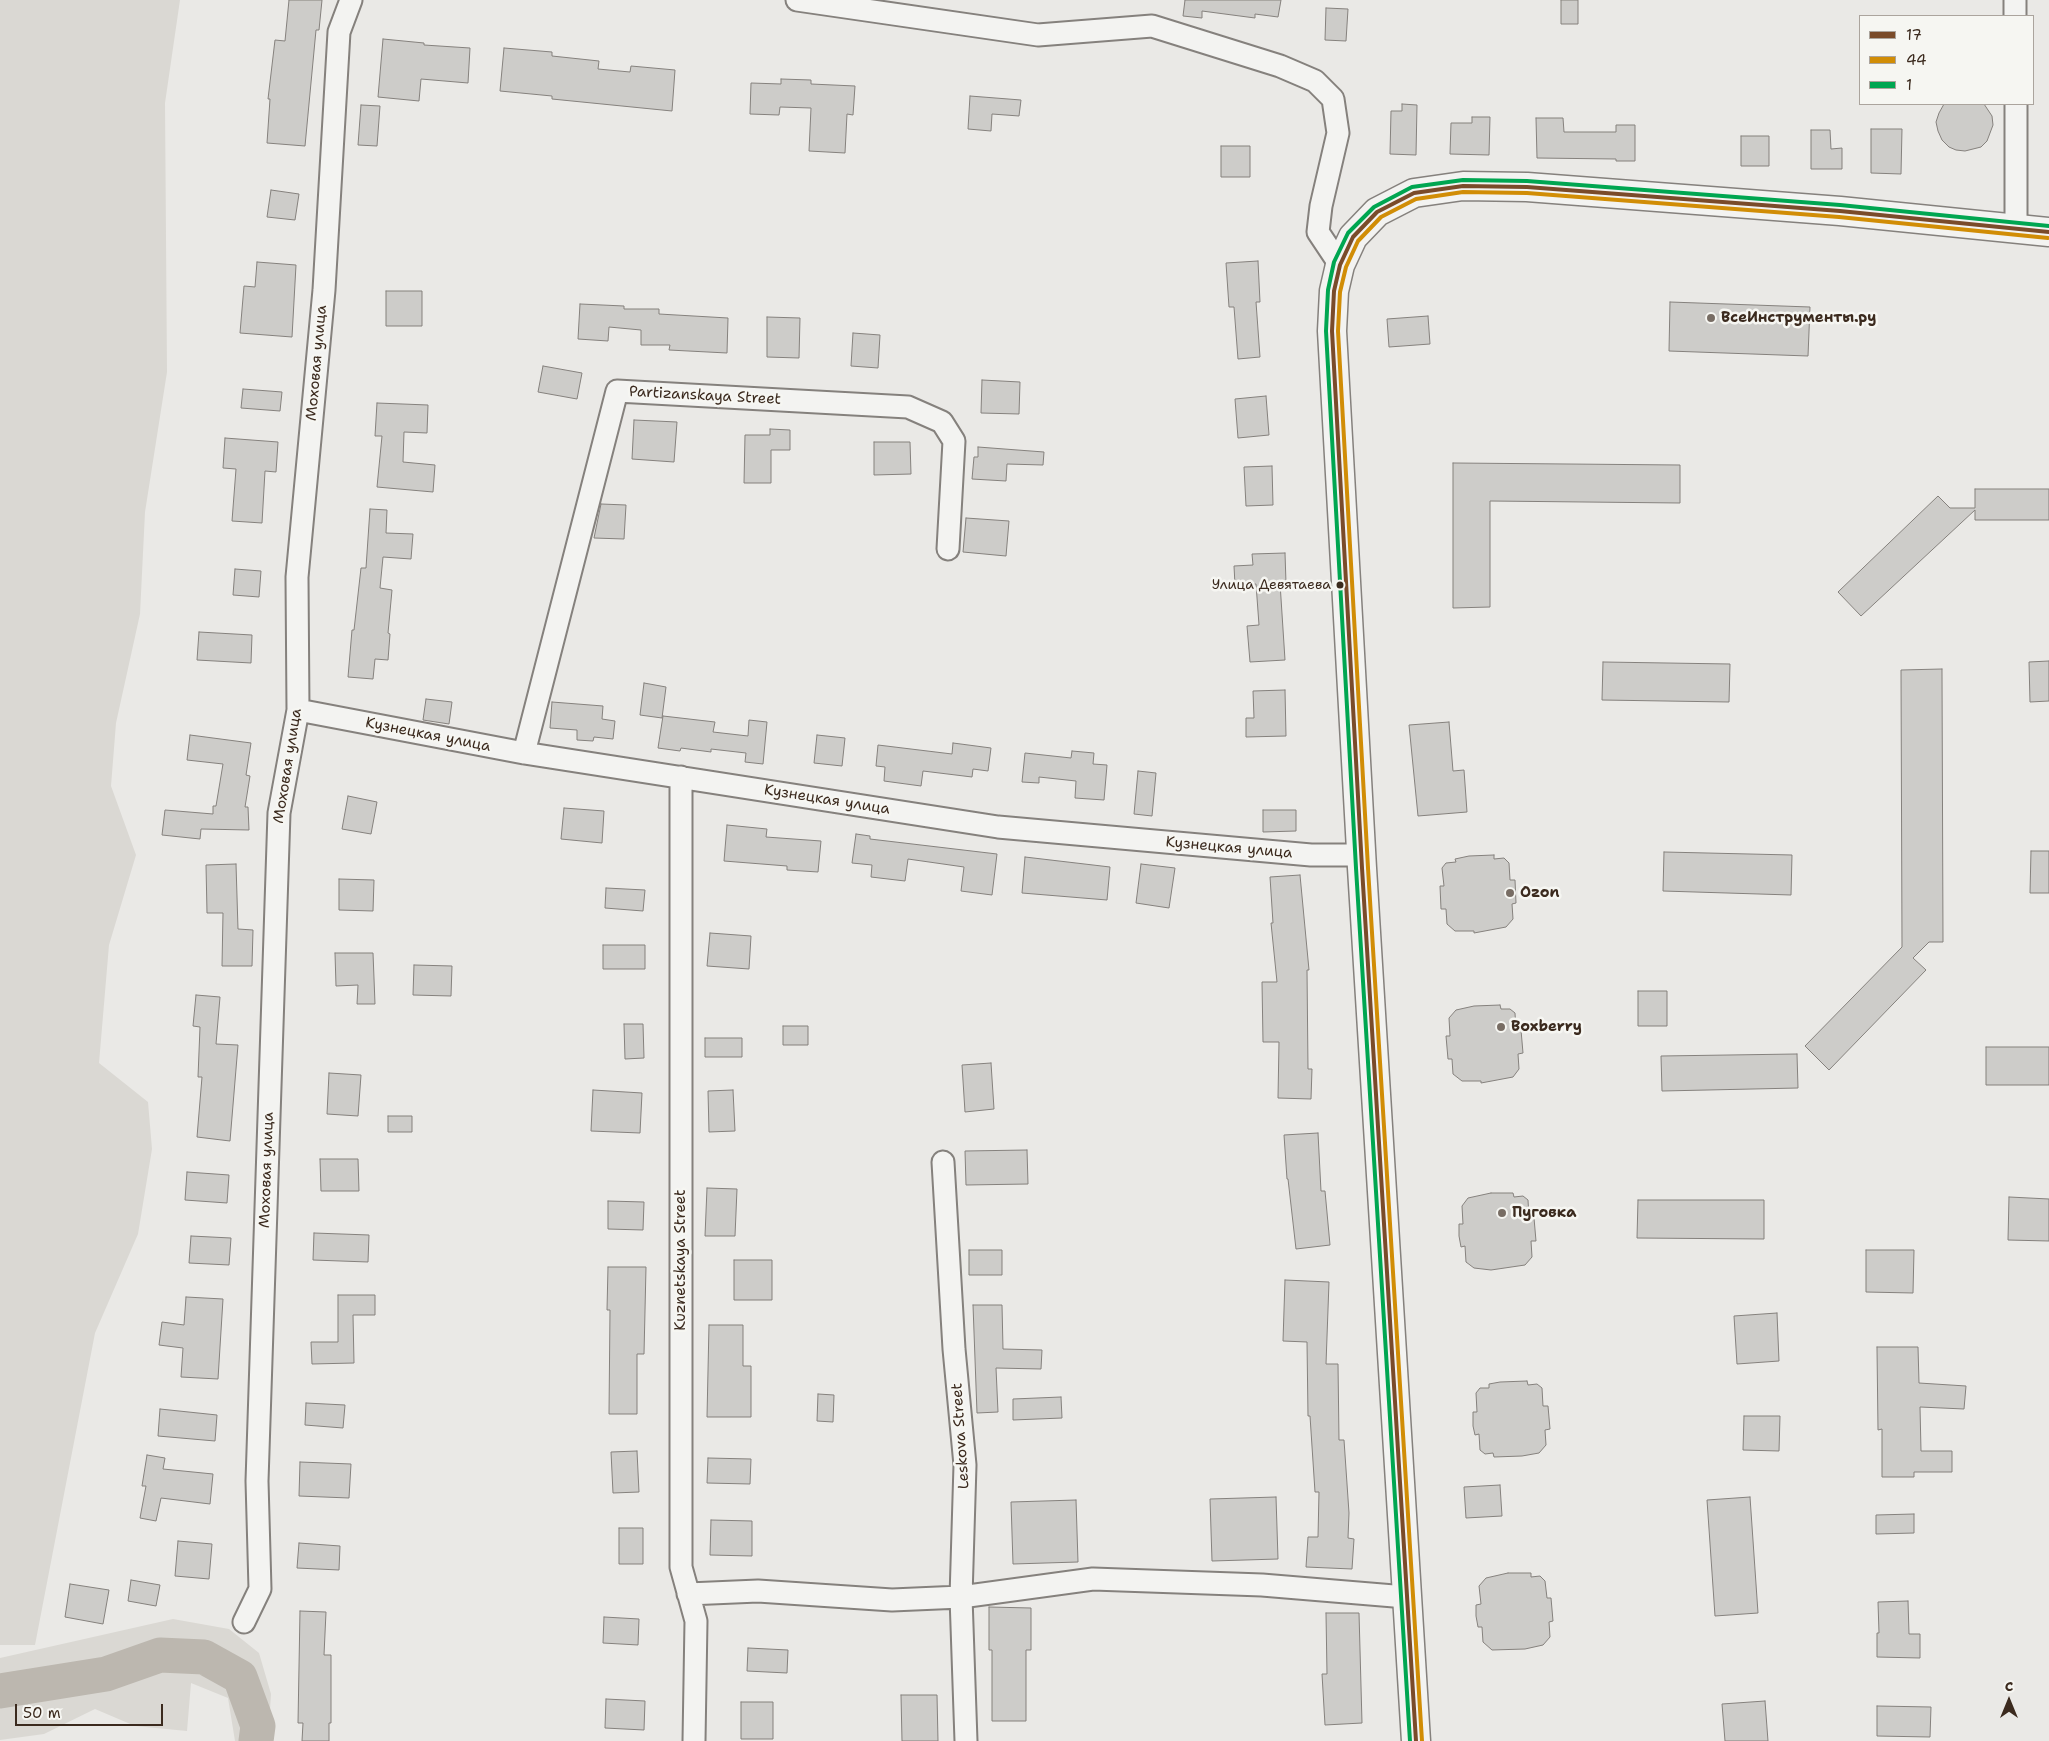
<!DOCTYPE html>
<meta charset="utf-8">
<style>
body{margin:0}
#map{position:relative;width:2049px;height:1741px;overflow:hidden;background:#eae9e6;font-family:"Shantell Sans",sans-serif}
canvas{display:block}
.legend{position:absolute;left:1859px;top:15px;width:175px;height:90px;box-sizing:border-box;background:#f6f6f2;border:1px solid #aba49d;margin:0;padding:6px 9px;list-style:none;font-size:15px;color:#3b2a1e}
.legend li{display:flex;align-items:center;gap:10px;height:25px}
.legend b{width:25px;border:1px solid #aba49d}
.north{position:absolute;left:1984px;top:1676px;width:50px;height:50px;-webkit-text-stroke:4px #f6f6f2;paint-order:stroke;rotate:0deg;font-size:14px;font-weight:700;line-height:20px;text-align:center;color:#3b2a1e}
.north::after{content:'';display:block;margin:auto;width:18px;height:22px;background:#3b2a1e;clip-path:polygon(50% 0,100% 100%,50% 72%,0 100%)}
.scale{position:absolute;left:15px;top:1704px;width:148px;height:22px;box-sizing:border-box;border:2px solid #3b2a1e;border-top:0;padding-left:6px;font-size:15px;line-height:18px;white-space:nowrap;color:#3b2a1e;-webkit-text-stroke:4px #f6f6f2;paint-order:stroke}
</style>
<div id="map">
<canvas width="2049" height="1741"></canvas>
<ul class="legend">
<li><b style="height:6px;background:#7a4b2a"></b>17</li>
<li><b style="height:6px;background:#d18d06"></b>44</li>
<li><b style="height:6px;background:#00a651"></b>1</li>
</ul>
<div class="north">С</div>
<div class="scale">50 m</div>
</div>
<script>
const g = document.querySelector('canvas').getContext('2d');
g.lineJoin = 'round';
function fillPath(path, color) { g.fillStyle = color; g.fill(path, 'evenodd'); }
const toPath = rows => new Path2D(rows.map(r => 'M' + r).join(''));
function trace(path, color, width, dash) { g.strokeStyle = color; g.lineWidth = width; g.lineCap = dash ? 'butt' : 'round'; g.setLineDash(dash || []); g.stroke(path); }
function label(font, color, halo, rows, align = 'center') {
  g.font = font + ' "Shantell Sans",sans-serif'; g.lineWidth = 5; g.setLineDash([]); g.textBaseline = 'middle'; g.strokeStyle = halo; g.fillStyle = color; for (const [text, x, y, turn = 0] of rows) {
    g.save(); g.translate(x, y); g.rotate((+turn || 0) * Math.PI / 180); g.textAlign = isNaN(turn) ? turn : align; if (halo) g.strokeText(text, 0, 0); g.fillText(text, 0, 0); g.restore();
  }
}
fillPath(toPath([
 [0,0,180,0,165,103,167,372,145,512,140,614,116,723,111,786,136,855,109,945,99,1063,148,1102,152,1149,138,1234,95,1333,35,1645,0,1645],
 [173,1619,229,1629,259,1653,271,1694,268,1741,235,1741,228,1698,191,1683,187,1731,135,1726,95,1709,44,1734,0,1740,0,1658]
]), '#dad8d3');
trace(toPath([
 [0,1691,106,1674,160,1655,204,1657,240,1677,258,1726,256,1741]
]), '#bcb7af', 35);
const building = toPath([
 [289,0,322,0,319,30,316,30,305,146,267,143,270,99,268,99,275,40,285,41,289,0],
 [1185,0,1281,0,1278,17,1255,14,1255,18,1202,11,1202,18,1183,16,1185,0],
 [1561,0,1578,0,1578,24,1561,24,1561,0],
 [1326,8,1348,9,1346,41,1325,40,1326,8],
 [383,39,424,43,424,45,470,48,468,83,421,79,419,101,378,97,383,39],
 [504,48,552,52,552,56,599,61,598,69,630,72,631,66,675,70,672,111,552,99,552,96,500,91,504,48],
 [781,79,811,80,811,84,855,86,853,115,847,114,845,153,809,151,811,108,780,107,779,115,750,114,751,83,781,84,781,79],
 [970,96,1021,100,1019,116,992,114,991,131,968,129,970,96],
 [1402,104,1417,105,1416,155,1390,154,1391,111,1402,111,1402,104],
 [1944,104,1984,104,1992,116,1993,125,1987,141,1981,147,1965,151,1956,150,1949,147,1942,140,1938,131,1936,122,1939,113,1944,104],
 [361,105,380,106,377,146,358,145,361,105],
 [1472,117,1490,117,1489,155,1450,154,1451,123,1472,123,1472,117],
 [1536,118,1563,118,1564,132,1616,132,1616,125,1635,125,1635,161,1616,161,1616,159,1537,158,1536,118],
 [1871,129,1902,129,1901,174,1871,173,1871,129],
 [1811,130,1830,130,1831,149,1842,148,1842,169,1811,169,1811,130],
 [1741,136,1769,136,1769,166,1741,166,1741,136],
 [1221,146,1250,146,1250,177,1221,177,1221,146],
 [271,190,299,194,295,220,267,217,271,190],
 [1258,261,1260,302,1256,302,1260,357,1238,359,1234,307,1229,307,1226,263,1258,261],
 [257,262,296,265,292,337,240,333,244,286,255,287,257,262],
 [386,291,422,291,422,326,386,326,386,291],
 [1670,302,1810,307,1808,356,1669,351,1670,302],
 [580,304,624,306,624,309,659,309,659,314,728,318,727,353,669,350,670,345,641,345,641,330,609,327,608,341,578,339,580,304],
 [1428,316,1430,344,1389,347,1387,319,1428,316],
 [767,317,800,318,799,358,767,357,767,317],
 [853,333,880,335,878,368,851,366,853,333],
 [543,366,582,373,577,399,538,392,543,366],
 [982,380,1020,382,1019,414,981,413,982,380],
 [243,389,282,392,280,411,241,408,243,389],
 [1266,396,1269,435,1238,438,1235,399,1266,396],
 [377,403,428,405,427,433,404,432,403,462,435,465,433,492,377,487,382,436,375,436,377,403],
 [634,420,677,422,674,462,632,459,634,420],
 [770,429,790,430,790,450,771,450,771,483,744,483,745,435,770,435,770,429],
 [225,438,278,442,276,472,265,471,262,523,232,521,236,469,223,468,225,438],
 [874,442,910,442,911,474,874,475,874,442],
 [978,447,1044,452,1043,465,1007,464,1006,481,972,479,974,457,978,457,978,447],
 [1453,463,1680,465,1680,503,1490,501,1490,607,1453,608,1453,463],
 [1272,466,1273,505,1246,506,1244,467,1272,466],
 [1975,489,2049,489,2049,520,1975,520,1975,510,1861,616,1838,592,1938,496,1950,508,1975,508,1975,489],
 [601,504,626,505,624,539,594,538,601,504],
 [370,509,387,510,386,533,413,534,411,559,383,557,380,588,392,590,388,633,390,634,388,660,375,659,373,679,348,677,352,630,354,630,361,568,366,568,370,509],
 [966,518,1009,521,1006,556,963,552,966,518],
 [1285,553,1286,583,1280,583,1285,660,1250,662,1247,626,1259,625,1256,584,1235,585,1234,566,1253,565,1252,554,1285,553],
 [235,569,261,571,259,597,233,595,235,569],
 [199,632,252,635,251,663,197,660,199,632],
 [2049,661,2049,701,2030,702,2029,662,2049,661],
 [1603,662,1730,664,1729,702,1602,700,1603,662],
 [1942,669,1943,942,1929,942,1913,958,1926,970,1829,1070,1805,1046,1902,947,1901,670,1942,669],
 [644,683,666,687,662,718,640,715,644,683],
 [1285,690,1286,736,1246,737,1246,718,1254,718,1253,691,1285,690],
 [426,699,452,702,449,724,423,720,426,699],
 [552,702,603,706,602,719,615,721,613,739,594,737,593,741,577,740,577,730,550,728,552,702],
 [663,716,715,722,713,732,748,736,749,720,767,722,763,764,745,762,746,753,711,749,711,752,681,748,680,751,658,748,663,716],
 [1449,722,1453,771,1464,770,1467,812,1418,816,1409,725,1449,722],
 [190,735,251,743,246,775,250,776,245,807,248,807,249,830,201,829,200,839,162,835,165,810,213,814,213,806,216,806,223,764,187,760,190,735],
 [817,735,845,738,842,766,814,763,817,735],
 [953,743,991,748,988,771,973,769,972,777,923,771,921,786,884,781,885,767,876,766,878,745,952,754,953,743],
 [1072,751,1094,753,1093,764,1107,765,1104,800,1075,798,1076,781,1039,777,1039,783,1022,782,1025,753,1071,758,1072,751],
 [1138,771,1156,773,1152,816,1134,814,1138,771],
 [348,796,377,802,371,834,342,829,348,796],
 [564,808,604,811,602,843,561,839,564,808],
 [1263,810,1296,810,1296,831,1263,832,1263,810],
 [727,825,767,829,766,837,821,841,818,872,787,870,787,866,724,861,727,825],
 [856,834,870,836,870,839,997,854,992,895,961,891,964,867,908,859,905,881,871,877,872,865,852,863,856,834],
 [2031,851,2049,851,2049,893,2030,893,2031,851],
 [1664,852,1792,855,1791,895,1663,891,1664,852],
 [1494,855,1494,859,1504,858,1509,863,1510,880,1515,880,1516,903,1512,904,1513,919,1506,927,1474,933,1474,931,1455,931,1447,924,1446,909,1441,909,1440,886,1444,886,1442,868,1446,863,1456,862,1455,859,1469,856,1494,855],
 [1025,857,1110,867,1107,900,1022,893,1025,857],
 [236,864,238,929,253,930,252,966,222,966,223,913,207,913,206,865,236,864],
 [1141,864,1175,868,1169,908,1136,903,1141,864],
 [1300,875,1309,970,1307,970,1308,1069,1312,1069,1311,1099,1278,1098,1279,1042,1263,1042,1262,982,1277,982,1271,923,1273,923,1270,877,1300,875],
 [339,879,374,880,373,911,339,910,339,879],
 [606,888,645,890,643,911,605,908,606,888],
 [710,933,751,936,749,969,707,966,710,933],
 [603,945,645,945,645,969,603,969,603,945],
 [335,953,373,953,375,1004,357,1004,358,985,336,986,335,953],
 [414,965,452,966,451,996,413,995,414,965],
 [1638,991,1667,991,1667,1026,1638,1026,1638,991],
 [196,995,220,997,216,1044,238,1045,230,1141,197,1137,202,1077,198,1077,200,1027,193,1026,196,995],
 [1500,1005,1501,1009,1510,1009,1515,1013,1516,1031,1521,1030,1523,1053,1518,1054,1519,1069,1513,1077,1481,1083,1481,1081,1462,1081,1453,1074,1452,1059,1448,1059,1446,1036,1450,1036,1449,1018,1456,1010,1474,1006,1500,1005],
 [624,1024,643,1024,644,1058,625,1059,624,1024],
 [783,1026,808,1026,808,1045,783,1045,783,1026],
 [705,1038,742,1038,742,1057,705,1057,705,1038],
 [1986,1047,2049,1047,2049,1085,1986,1085,1986,1047],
 [1797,1054,1798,1088,1662,1091,1661,1056,1797,1054],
 [991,1063,994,1109,965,1112,962,1065,991,1063],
 [329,1073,361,1075,358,1116,327,1114,329,1073],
 [593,1090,642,1093,640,1133,591,1131,593,1090],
 [733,1090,735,1131,709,1132,708,1091,733,1090],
 [388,1116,412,1116,412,1132,388,1132,388,1116],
 [1318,1133,1321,1191,1325,1191,1330,1245,1296,1249,1288,1179,1287,1179,1284,1135,1318,1133],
 [1027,1150,1028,1184,966,1185,965,1151,1027,1150],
 [320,1159,358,1159,359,1191,321,1191,320,1159],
 [187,1172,229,1175,227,1203,185,1200,187,1172],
 [707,1188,737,1189,735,1236,705,1236,707,1188],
 [1491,1193,1513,1193,1514,1197,1523,1196,1528,1200,1529,1218,1534,1218,1536,1241,1531,1241,1532,1257,1525,1265,1491,1270,1474,1268,1466,1262,1465,1246,1461,1247,1459,1236,1459,1224,1463,1224,1462,1206,1468,1198,1491,1193],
 [2009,1197,2049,1199,2049,1241,2008,1240,2009,1197],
 [1638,1200,1764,1200,1764,1239,1637,1238,1638,1200],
 [608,1201,644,1202,643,1230,608,1229,608,1201],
 [314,1233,369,1235,368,1262,313,1260,314,1233],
 [191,1236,231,1238,229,1265,189,1263,191,1236],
 [969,1250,1002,1250,1002,1275,969,1275,969,1250],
 [1866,1250,1914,1250,1913,1293,1866,1292,1866,1250],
 [734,1260,772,1260,772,1300,734,1300,734,1260],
 [608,1267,646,1267,644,1354,637,1354,637,1414,609,1414,610,1310,607,1310,608,1267],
 [1285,1280,1329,1282,1326,1364,1338,1364,1339,1440,1344,1440,1349,1513,1348,1538,1354,1539,1352,1569,1306,1567,1308,1537,1318,1537,1319,1492,1315,1492,1310,1416,1308,1416,1307,1342,1283,1341,1285,1280],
 [338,1295,375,1295,375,1315,353,1315,354,1363,312,1364,311,1342,338,1342,338,1295],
 [186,1297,223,1299,218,1379,181,1377,183,1348,159,1345,162,1322,184,1325,186,1297],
 [973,1305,1002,1305,1003,1349,1042,1350,1041,1369,996,1368,998,1412,977,1413,973,1305],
 [1777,1313,1779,1361,1737,1364,1734,1316,1777,1313],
 [709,1325,743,1325,743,1366,751,1366,751,1417,707,1417,709,1325],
 [1877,1347,1918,1347,1919,1383,1966,1386,1964,1409,1920,1407,1921,1451,1952,1451,1952,1472,1914,1472,1914,1477,1882,1477,1882,1429,1878,1430,1877,1347],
 [1527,1381,1528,1385,1537,1384,1542,1388,1543,1406,1548,1406,1550,1429,1545,1430,1546,1445,1539,1453,1522,1456,1494,1457,1493,1453,1485,1454,1480,1450,1479,1434,1475,1435,1473,1426,1473,1412,1477,1412,1476,1393,1480,1388,1489,1388,1489,1384,1500,1382,1527,1381],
 [818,1394,834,1395,833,1422,817,1421,818,1394],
 [1061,1397,1062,1418,1013,1420,1013,1399,1061,1397],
 [306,1403,345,1405,343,1428,305,1425,306,1403],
 [160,1409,217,1415,215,1441,158,1436,160,1409],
 [1744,1416,1780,1416,1779,1451,1743,1450,1744,1416],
 [637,1451,639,1492,613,1493,611,1452,637,1451],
 [147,1455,165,1458,163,1469,213,1474,210,1504,161,1498,156,1521,140,1518,146,1486,142,1486,147,1455],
 [708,1458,751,1459,750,1484,707,1483,708,1458],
 [300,1462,351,1464,349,1498,299,1496,300,1462],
 [1500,1485,1502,1516,1466,1518,1464,1487,1500,1485],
 [1276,1497,1278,1559,1212,1561,1210,1499,1276,1497],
 [1750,1497,1758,1613,1715,1616,1707,1500,1750,1497],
 [1076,1500,1078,1562,1013,1564,1011,1502,1076,1500],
 [1914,1514,1914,1533,1876,1534,1876,1515,1914,1514],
 [711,1520,752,1521,752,1556,710,1555,711,1520],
 [619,1528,643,1528,643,1564,619,1564,619,1528],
 [178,1541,212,1544,209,1579,175,1576,178,1541],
 [299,1543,340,1546,339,1570,297,1568,299,1543],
 [1508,1573,1531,1573,1531,1577,1540,1576,1545,1581,1547,1598,1551,1598,1553,1621,1549,1622,1550,1637,1543,1645,1525,1649,1492,1650,1483,1642,1482,1627,1478,1627,1476,1616,1476,1605,1481,1604,1479,1586,1486,1578,1508,1573],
 [131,1580,160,1585,156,1606,128,1601,131,1580],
 [70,1584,109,1590,103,1624,65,1617,70,1584],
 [1908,1601,1909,1634,1920,1634,1920,1658,1877,1657,1877,1633,1879,1633,1878,1602,1908,1601],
 [989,1607,1031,1608,1031,1650,1026,1650,1026,1721,992,1721,992,1650,989,1650,989,1607],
 [300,1611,326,1612,324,1655,331,1655,331,1723,329,1723,329,1741,302,1741,303,1723,298,1723,300,1611],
 [1326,1613,1359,1613,1362,1723,1325,1725,1322,1674,1327,1674,1326,1613],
 [604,1617,639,1619,638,1645,603,1643,604,1617],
 [748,1648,788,1650,787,1673,747,1671,748,1648],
 [901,1695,937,1695,938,1741,902,1741,901,1695],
 [606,1699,645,1701,644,1730,605,1728,606,1699],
 [1765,1701,1768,1741,1725,1741,1722,1704,1765,1701],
 [741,1702,773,1702,773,1739,741,1739,741,1702],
 [1877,1706,1931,1707,1930,1737,1877,1736,1877,1706]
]);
fillPath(building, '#cdccc9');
trace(building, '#85817d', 1);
const minor = toPath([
 [797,0,1038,35,1152,26,1280,66,1315,81,1333,99,1338,133,1321,206,1318,232,1340,265],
 [2015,0,2015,16],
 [2016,104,2016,229],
 [298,710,524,753,998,827,1311,855,1361,855],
 [524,753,617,391,908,407,942,422,954,441,948,549],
 [681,777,681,1567,696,1621,694,1741],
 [943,1162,954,1349,965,1465,961,1597,966,1741],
 [688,1594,758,1591,892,1600,961,1597,1093,1579,1262,1585,1406,1597],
 [244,1622,260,1589,257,1481,279,813,298,710,297,577,324,290,339,32,351,0]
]);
const tertiary = toPath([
 [1416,1741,1362,868,1332,331,1334,291,1340,265,1353,237,1377,212,1414,193,1463,186,1527,187,1840,211,2049,232]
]);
trace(minor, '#85817d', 25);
trace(tertiary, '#85817d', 31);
trace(minor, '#f3f3f1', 21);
trace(tertiary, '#f3f3f1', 28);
trace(toPath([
 [1416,1741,1362,868,1332,331,1334,291,1340,265,1353,237,1377,212,1414,193,1463,186,1527,187,1840,211,2049,232]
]), '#7a4b2a', 4);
trace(toPath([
 [1422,1741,1368,868,1338,331,1340,292,1346,267,1358,241,1381,217,1416,199,1463,192,1527,193,1839,217,2048,238]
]), '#d18d06', 4);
trace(toPath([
 [1410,1741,1356,868,1326,331,1328,290,1334,262,1348,233,1374,207,1412,187,1463,180,1527,181,1840,205,2049,226]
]), '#00a651', 4);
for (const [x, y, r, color] of [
 [1711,318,5,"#786d64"],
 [1340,585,4.5,"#3b2a1e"],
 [1510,893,5,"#786d64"],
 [1501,1027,5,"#786d64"],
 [1502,1213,5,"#786d64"]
]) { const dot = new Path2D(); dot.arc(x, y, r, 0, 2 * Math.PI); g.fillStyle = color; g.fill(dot); trace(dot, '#f6f6f2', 2); }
label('14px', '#3b2a1e', '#f6f6f2', [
 ["Улица Девятаева",1331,585]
], 'right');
label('bold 15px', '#3b2a1e', '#f6f6f2', [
 ["ВсеИнструменты.ру",1721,318],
 ["Ozon",1520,893],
 ["Boxberry",1511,1027],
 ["Пуговка",1512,1213]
], 'left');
label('15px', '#3b2a1e', '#f6f6f2', [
 ["Моховая улица",317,363,-85],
 ["Partizanskaya Street",705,396,3],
 ["Кузнецкая улица",428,735,11],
 ["Моховая улица",288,766,-81],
 ["Кузнецкая улица",827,800,9],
 ["Кузнецкая улица",1229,848,5],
 ["Моховая улица",267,1170,-88],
 ["Kuznetskaya Street",681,1260,-90],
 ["Leskova Street",961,1436,-94]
]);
</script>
